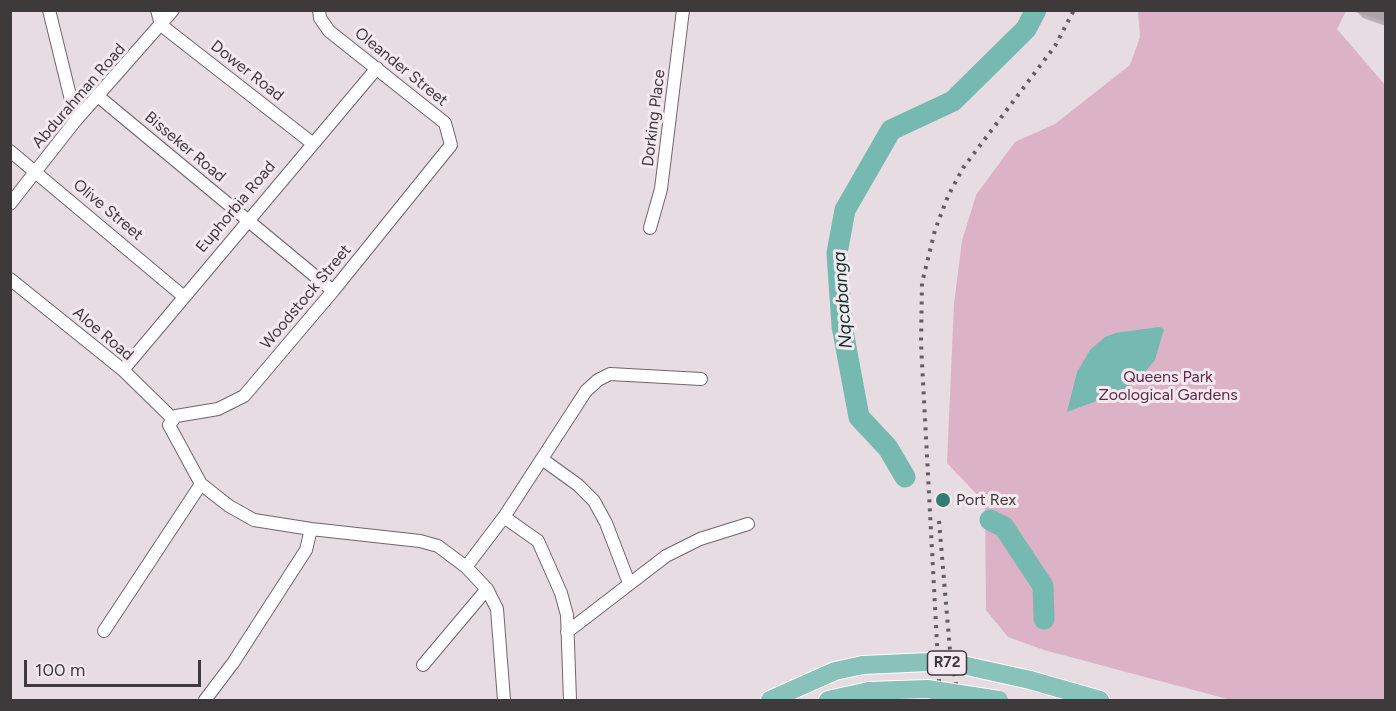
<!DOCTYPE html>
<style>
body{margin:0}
#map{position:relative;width:1396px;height:711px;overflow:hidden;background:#e6dce1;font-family:Figtree,sans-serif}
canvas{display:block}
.frame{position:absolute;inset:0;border:12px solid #3e3a3c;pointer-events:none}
.scale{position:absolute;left:24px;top:660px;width:177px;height:27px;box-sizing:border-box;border:3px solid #3e3a3c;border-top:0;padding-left:8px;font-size:18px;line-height:21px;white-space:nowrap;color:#3e3a3c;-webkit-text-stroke:4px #f3e9ee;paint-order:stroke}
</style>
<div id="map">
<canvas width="1396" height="711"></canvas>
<div class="frame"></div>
<div class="scale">100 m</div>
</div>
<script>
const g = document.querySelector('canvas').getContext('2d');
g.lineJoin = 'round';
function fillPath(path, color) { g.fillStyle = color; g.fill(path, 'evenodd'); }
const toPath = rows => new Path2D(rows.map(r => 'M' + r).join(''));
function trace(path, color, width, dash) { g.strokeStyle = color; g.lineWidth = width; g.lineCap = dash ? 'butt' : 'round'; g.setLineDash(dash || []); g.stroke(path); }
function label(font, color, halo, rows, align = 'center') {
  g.font = font + ' Figtree,sans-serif'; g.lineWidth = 6; g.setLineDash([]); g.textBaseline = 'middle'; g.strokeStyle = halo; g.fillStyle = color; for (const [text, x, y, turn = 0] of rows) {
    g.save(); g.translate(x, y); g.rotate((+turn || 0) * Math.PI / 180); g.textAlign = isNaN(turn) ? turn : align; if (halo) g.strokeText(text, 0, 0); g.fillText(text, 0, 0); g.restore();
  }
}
fillPath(toPath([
 [1138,11,1346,11,1337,29,1385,85,1385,700,1231,700,1044,650,1008,637,986,610,985,503,947,463,954,304,962,241,976,195,1015,142,1055,124,1130,65,1140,37]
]), '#dcb2c7');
fillPath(toPath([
 [1159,327,1164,329,1155,360,1137,381,1118,393,1067,412,1077,372,1090,350,1105,337,1116,333]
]), '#75b9b0');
fillPath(toPath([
 [1386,10,1386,26,1363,18,1356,11]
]), '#0003');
trace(toPath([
 [905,477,888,448,859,417,842,326,837,253,845,210,891,130,953,101,1026,29,1036,10],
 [990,520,1004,527,1043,586,1044,619]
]), '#75b9b0', 21);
fillPath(toPath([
 [1357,10,1386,10,1386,22,1356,12]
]), '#ada4a8');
const minor = toPath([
 [49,10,76,120],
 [157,10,161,25,312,143],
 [319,10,320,18,329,31,445,123,451,145,333,291,244,396,218,409,176,416,169,425,201,484,229,506,254,520,311,529,420,541,438,546,466,567,487,589,497,609,504,700],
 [99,97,333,291],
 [10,151,183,296],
 [10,204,76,120,173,10],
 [650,228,661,189,683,10],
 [10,279,123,370,172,418],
 [123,370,377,68],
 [542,459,578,485,594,501,606,523,629,583],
 [504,517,538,541,561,593,567,615,570,700],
 [466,567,504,517,586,391,598,380,610,374,701,379],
 [104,631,201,484],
 [567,632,666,556,700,539,748,524],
 [423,665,487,589],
 [205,700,233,663,306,550,311,529]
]);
const primary = toPath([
 [1030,680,1100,700],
 [770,700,835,671,863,665],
 [828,700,869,691]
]);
trace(minor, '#6f666b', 14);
trace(primary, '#fff', 20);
trace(minor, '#fff', 12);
trace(primary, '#88c2bb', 18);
trace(toPath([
 [939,521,950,651,959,700],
 [940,700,921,344,922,283,935,230,948,196,963,168,1055,46,1074,10]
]), '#625d5f', 4, [3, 6]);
const primaryBridge = toPath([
 [863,665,929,662,958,664,1030,680],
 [869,691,927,689,999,700]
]);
trace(primaryBridge, '#fff', 20, []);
trace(primaryBridge, '#88c2bb', 18);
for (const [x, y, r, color] of [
 [943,500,8,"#357c74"]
]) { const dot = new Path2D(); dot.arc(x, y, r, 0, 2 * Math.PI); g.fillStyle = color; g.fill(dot); trace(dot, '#f3e9ee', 2); }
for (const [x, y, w] of [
 [947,663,39]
]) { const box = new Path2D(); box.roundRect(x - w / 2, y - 12, w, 24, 4.5); g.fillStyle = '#f3e9ee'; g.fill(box); trace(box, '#3e3a3c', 1.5); }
label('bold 15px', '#3e3a3c', null, [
 ["R72",947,663]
]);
label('16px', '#3e3a3c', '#f3e9ee', [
 ["Oleander Street",401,67,39],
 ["Dower Road",247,71,38],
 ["Abdurahman Road",79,96,-49],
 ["Dorking Place",654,118,-83],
 ["Bisseker Road",185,147,40],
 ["Euphorbia Road",236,207,-50],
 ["Olive Street",108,210,40],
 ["Woodstock Street",306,297,-50],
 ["Aloe Road",103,334,40]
]);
label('16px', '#64264b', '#f3e9ee', [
 ["Queens Park",1168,377],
 ["Zoological Gardens",1168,395]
]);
label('16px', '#3e3a3c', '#f3e9ee', [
 ["Port Rex",956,500]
], 'left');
label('italic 18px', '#0d2f2c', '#f3e9ee', [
 ["Nqcabanga",843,300,-94]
]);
</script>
